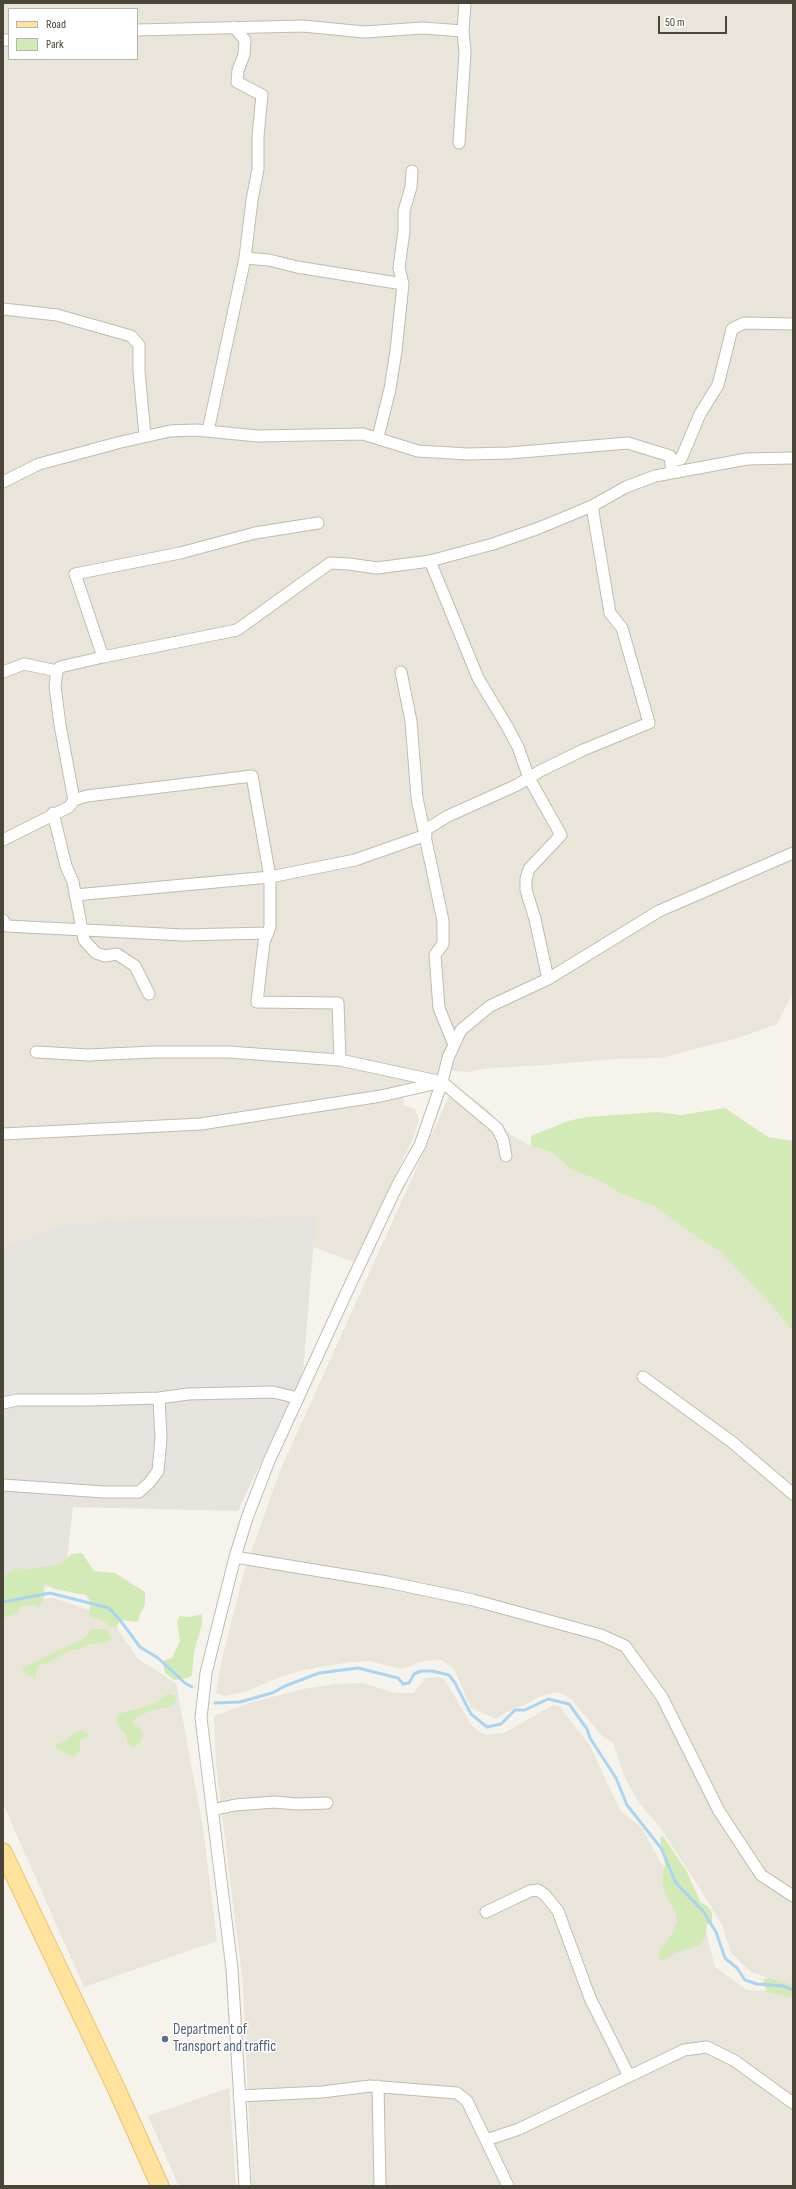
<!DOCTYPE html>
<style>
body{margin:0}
#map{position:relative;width:796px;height:2189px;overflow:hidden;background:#f6f3ec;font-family:"Sofia Sans Condensed",sans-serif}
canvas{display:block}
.frame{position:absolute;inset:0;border:4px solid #4b4439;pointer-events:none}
.legend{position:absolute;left:8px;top:8px;width:130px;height:52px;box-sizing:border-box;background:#fff;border:1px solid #b7b4b0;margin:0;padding:5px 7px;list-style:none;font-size:12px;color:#4b4439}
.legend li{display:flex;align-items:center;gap:8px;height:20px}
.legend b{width:20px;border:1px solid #b7b4b0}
.scale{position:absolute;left:658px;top:16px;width:69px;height:18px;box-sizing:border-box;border:2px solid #4b4439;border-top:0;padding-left:5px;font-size:12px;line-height:14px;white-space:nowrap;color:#4b4439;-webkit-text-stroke:3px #fff;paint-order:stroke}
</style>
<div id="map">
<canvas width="796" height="2189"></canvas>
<div class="frame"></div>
<ul class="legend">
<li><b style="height:5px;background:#ffe39c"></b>Road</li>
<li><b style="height:11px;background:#d2eab5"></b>Park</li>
</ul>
<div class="scale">50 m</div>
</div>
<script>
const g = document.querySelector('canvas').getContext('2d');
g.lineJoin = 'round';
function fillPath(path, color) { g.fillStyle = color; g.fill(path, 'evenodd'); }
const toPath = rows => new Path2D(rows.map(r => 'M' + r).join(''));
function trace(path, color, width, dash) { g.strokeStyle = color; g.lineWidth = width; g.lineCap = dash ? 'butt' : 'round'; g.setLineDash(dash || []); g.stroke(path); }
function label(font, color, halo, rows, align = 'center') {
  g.font = font + ' "Sofia Sans Condensed",sans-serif'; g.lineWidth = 3; g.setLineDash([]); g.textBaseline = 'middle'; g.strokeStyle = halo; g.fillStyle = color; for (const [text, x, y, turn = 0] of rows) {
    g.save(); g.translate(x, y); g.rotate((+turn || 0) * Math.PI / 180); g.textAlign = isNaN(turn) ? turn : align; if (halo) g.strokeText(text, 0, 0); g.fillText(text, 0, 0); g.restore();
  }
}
fillPath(toPath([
 [3,3,793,3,793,993,777,1024,741,1037,661,1058,612,1059,546,1065,490,1068,468,1072,441,1070,439,1079,401,1084,404,1105,415,1109,419,1119,414,1136,354,1262,313,1247,315,1215,70,1222,3,1247],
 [9,9,137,9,137,59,9,59],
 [454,1085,487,1109,511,1135,531,1146,551,1152,572,1170,598,1180,620,1193,644,1203,653,1205,702,1241,720,1251,775,1309,793,1332,793,1986,751,1972,731,1953,723,1927,709,1903,660,1827,639,1803,625,1778,613,1743,602,1736,571,1699,558,1692,538,1697,525,1705,506,1712,496,1719,471,1708,454,1669,441,1660,423,1661,403,1669,369,1661,350,1662,303,1670,280,1677,245,1692,224,1696,216,1693,222,1659,244,1572,280,1471],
 [54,1598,86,1609,112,1621,138,1659,176,1683,203,1828,217,1941,84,1987,3,1804,3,1605,15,1602],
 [438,1677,445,1680,472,1726,486,1735,504,1733,553,1705,559,1706,589,1744,620,1810,641,1827,667,1874,704,1924,715,1967,747,1990,760,1991,773,1989,793,1994,793,2186,252,2186,243,1984,216,1765,214,1716,249,1703,303,1689,335,1684,363,1683,394,1693,413,1693,426,1678],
 [229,2088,236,2186,179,2186,148,2116]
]), '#eae5da');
fillPath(toPath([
 [316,1215,303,1372,238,1511,73,1507,64,1585,3,1592,3,1247,70,1222]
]), '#e6e2dd');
fillPath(toPath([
 [725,1108,768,1137,793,1141,793,1332,775,1309,720,1251,702,1241,653,1205,644,1203,620,1193,598,1180,572,1170,551,1152,531,1146,531,1136,568,1121,587,1117,657,1112,681,1115],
 [82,1553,94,1571,115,1573,145,1592,145,1605,140,1614,138,1622,120,1620,116,1628,110,1626,104,1621,89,1616,90,1601,86,1595,54,1589,45,1582,43,1583,45,1594,40,1607,33,1605,21,1606,16,1614,3,1618,3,1577,16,1568,26,1570,61,1564,71,1554],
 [202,1614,202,1624,194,1652,192,1675,188,1678,174,1680,165,1673,163,1664,165,1660,172,1658,180,1641,177,1622,180,1616,190,1617],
 [91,1629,107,1629,112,1639,104,1643,89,1644,78,1650,74,1649,56,1658,51,1662,40,1665,36,1671,35,1679,24,1672,22,1668,85,1638],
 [168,1694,174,1695,176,1701,172,1706,152,1710,135,1718,133,1724,141,1729,143,1736,140,1743,133,1748,127,1742,126,1734,120,1729,116,1719,118,1715,126,1711,130,1711,154,1704],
 [82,1730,89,1735,80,1740,80,1750,73,1757,56,1748,56,1744,65,1741,72,1734],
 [663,1836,686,1870,701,1903,708,1906,712,1913,712,1921,707,1925,705,1938,700,1945,677,1952,665,1960,660,1960,658,1953,673,1932,677,1921,675,1912,664,1892,662,1881,665,1864,660,1838],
 [769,1978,793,1985,793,1998,767,1992,763,1983,764,1979]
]), '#d2eab5');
trace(toPath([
 [3,1602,50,1593,109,1608,120,1620,140,1647,158,1658,185,1683,192,1687],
 [215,1703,240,1702,272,1693,285,1686,319,1673,358,1668,398,1678,403,1684,409,1683,414,1674,421,1671,432,1671,449,1675,455,1683,471,1714,487,1727,501,1724,515,1710,525,1710,548,1699,569,1704,587,1729,590,1738,616,1778,627,1805,661,1848,676,1883,703,1911,716,1932,725,1958,737,1968,745,1980,757,1984,783,1986,793,1990]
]), '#a9d4f2', 3);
const street = toPath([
 [137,30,303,26,364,32,423,28,463,31],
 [3,40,9,40],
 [459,143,465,53,463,31,465,3],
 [245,258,269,260,297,267,403,284],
 [3,309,57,315,131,336,139,345,139,371,145,436],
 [208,431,245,258,252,200,258,169,258,136,262,95,237,82,238,70,244,55,245,40,234,27],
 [378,437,390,389,396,351,403,284,399,268,404,231,404,211,411,187,412,171],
 [671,461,681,459,700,414,718,385,732,329,744,323,793,324],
 [3,482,39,464,121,442,170,431,196,430,258,436,363,434,418,451,468,454,509,453,628,443,670,456,672,473],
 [430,561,478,678,508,728,518,747,529,778,561,835,529,869,526,879,526,890,535,919,548,979],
 [103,657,75,574,180,553,255,533,318,523],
 [57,671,55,686,60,725,74,800],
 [3,672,24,664,57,671,60,667,103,657,237,630,330,563,349,564,377,568,430,561,493,544,539,528,592,506,626,487,655,476,747,459,793,458],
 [401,672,411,721,417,798,443,921,443,944,435,955,439,1008,454,1045],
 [53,813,66,866,73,882,84,940,96,953,105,956,117,954,135,966,149,994],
 [425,830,448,816,517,785,540,771,583,750,649,723,622,628,610,613,592,506],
 [3,840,69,807,74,800,87,796,252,776,270,877,270,927,264,942,257,1002,338,1003,340,1060],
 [75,895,270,877,355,860,426,835],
 [3,920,7,926,183,935,268,933],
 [36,1052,88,1055,153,1052,228,1052,340,1060,442,1082,497,1128,503,1140,506,1156],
 [3,1134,201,1124,381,1096,442,1082,448,1058,461,1030,490,1006,548,979,659,911,793,853],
 [643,1377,732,1442,793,1494],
 [3,1403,17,1400,89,1400,159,1398,188,1394,273,1392,298,1398],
 [3,1485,104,1492,139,1492,149,1483,158,1471,161,1439,159,1398],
 [235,1557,387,1582,473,1600,601,1635,625,1646,662,1697,719,1811,761,1875,793,1896],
 [212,1810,235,1805,275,1802,296,1804,327,1803],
 [486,1912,530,1891,538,1890,545,1895,558,1911,590,1998,629,2076],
 [378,2086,380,2186],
 [239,2096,322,2092,370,2086,457,2093,467,2101,508,2186],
 [486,2140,519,2129,684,2050,707,2047,735,2061,793,2103],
 [245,2186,232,1969,201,1718,206,1673,235,1557,247,1518,269,1461,350,1285,397,1186,420,1145,442,1082]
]);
const primary = toPath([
 [3,1852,117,2090,160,2186]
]);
trace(street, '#c2bbae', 13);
trace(primary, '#e6c16a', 19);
trace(street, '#fff', 11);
trace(primary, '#ffe39c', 17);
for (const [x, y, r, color] of [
 [165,2039,4,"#5c6f8a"]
]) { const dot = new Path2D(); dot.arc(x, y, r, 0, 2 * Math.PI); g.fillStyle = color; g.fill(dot); trace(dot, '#fff', 1.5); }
label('15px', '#4e5e75', '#fff', [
 ["Department of",173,2030],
 ["Transport and traffic",173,2047]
], 'left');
</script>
